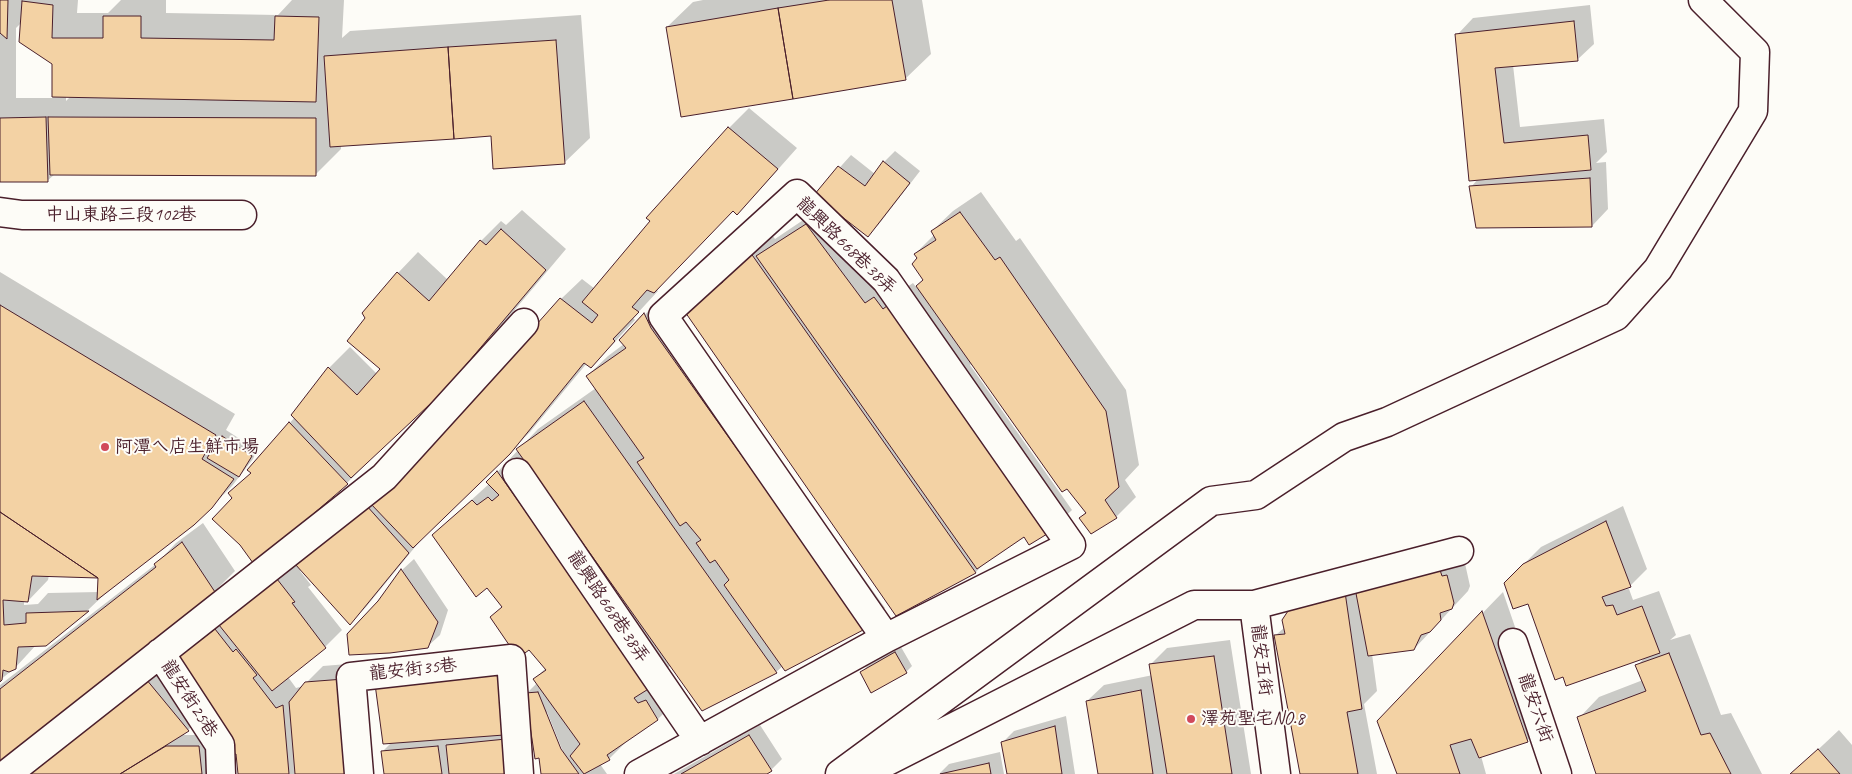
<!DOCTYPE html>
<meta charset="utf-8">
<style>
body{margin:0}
canvas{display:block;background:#fdfcf7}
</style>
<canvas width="1852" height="774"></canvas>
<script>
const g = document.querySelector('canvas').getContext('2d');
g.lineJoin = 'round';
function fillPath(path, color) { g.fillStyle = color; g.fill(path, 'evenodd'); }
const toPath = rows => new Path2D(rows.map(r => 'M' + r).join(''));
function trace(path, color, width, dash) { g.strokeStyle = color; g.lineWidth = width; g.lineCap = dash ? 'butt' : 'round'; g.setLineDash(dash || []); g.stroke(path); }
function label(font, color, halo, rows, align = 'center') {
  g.font = font + ' Caveat,"LXGW WenKai TC",sans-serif'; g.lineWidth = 4; g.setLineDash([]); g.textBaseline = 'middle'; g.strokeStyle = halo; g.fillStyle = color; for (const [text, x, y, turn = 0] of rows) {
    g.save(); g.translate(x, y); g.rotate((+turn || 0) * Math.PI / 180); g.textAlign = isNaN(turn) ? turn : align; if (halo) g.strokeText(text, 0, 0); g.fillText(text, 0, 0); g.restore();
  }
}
fillPath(toPath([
 [0,0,78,0,77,13,108,13,121,0,166,0,166,13,278,15,292,0,344,0,342,38,350,31,581,15,590,138,564,163,492,135,341,145,341,149,315,175,55,174,47,181,0,181],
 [22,22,53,64,53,98,16,98,16,28],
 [66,96,71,96,66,101],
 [703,0,922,0,931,54,905,79,667,27,693,2],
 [1590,5,1594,44,1577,60,1513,65,1520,127,1604,119,1607,152,1596,163,1606,162,1608,209,1592,226,1471,187,1478,179,1457,35,1473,18],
 [749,108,797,148,757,193,737,213,733,210,656,289,658,291,633,318,635,320,611,346,591,366,587,363,530,432,424,536,366,607,350,623,302,570,300,571,311,585,308,587,342,630,325,647,288,677,296,688,303,686,323,666,360,663,371,774,239,774,237,753,204,715,188,730,181,735,210,735,214,774,25,774,163,664,170,665,190,645,294,563,296,565,525,344,561,299,582,279,595,289,729,128],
 [895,151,920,171,879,224,868,235,816,194,851,155,875,174,884,162],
 [981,192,1016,241,1020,238,1126,390,1139,465,1125,480,1136,497,1116,517,1080,518,1087,511,972,363,970,365,1072,510,1051,530,1025,535,987,560,976,572,897,614,684,309,764,223,775,239,827,204,904,289,913,283,916,287,924,279,919,258,915,254,934,235,932,231,953,211],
 [522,210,566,249,465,369,363,466,364,466,347,483,274,546,234,498,252,472,249,469,295,417,293,415,329,368,350,347,377,374,382,369,398,273,418,252,448,280,481,241,501,221,506,225],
 [0,272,235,414,226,430,257,450,253,459,232,486,211,507,108,591,88,610,45,645,36,645,15,668,0,680],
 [49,575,99,576,99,592,48,593,38,604,24,605,24,600,28,601,48,580],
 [665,294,671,308,885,608,864,628,783,666,776,672,671,665,656,680,678,699,658,719,629,739,609,759,600,764,607,774,542,774,526,694,537,683,534,679,546,668,487,587,433,535,490,483,488,482,538,429,596,388,587,376,608,356,624,344,620,340],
 [547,712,564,754,562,755,547,719],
 [1623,506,1647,569,1630,586,1622,589,1622,590,1629,589,1633,600,1659,591,1676,635,1670,640,1690,634,1721,715,1731,713,1762,774,1597,774,1579,718,1599,697,1643,680,1637,666,1646,656,1529,603,1505,583,1541,547],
 [203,523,235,571,215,591,0,760,0,685,156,564,176,543],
 [414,559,448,610,440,635,428,646,379,602,402,570],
 [1464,559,1470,586,1468,591,1430,632,1414,649,1372,654,1377,691,1364,704,1377,774,1301,774,1276,635,1285,627,1372,567],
 [1503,592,1547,720,1527,741,1481,756,1486,774,1398,774,1378,721],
 [1230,640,1251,774,1099,774,1087,701,1104,685,1153,675,1151,664,1167,648],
 [901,647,912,666,906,672,862,672,867,666],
 [1066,716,1075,774,1008,774,1003,742,1014,731],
 [520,717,527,774,385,774,383,751,391,743],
 [760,725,782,759,771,770,764,774,674,774],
 [1839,730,1852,745,1852,774,1792,774],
 [1000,752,1004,774,939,774,949,764]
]), '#0003');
const building = toPath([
 [0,0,8,0,7,39,0,33,0,0],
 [829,0,892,0,906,80,793,99,778,8,829,0],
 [22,1,53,5,52,38,103,38,103,16,141,16,141,38,274,40,275,16,319,17,316,102,52,97,52,64,19,42,22,1],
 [778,8,793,99,681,117,666,27,778,8],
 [1574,21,1578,61,1495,68,1504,143,1588,135,1591,170,1469,181,1455,34,1574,21],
 [556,40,565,164,493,169,491,136,454,139,448,47,556,40],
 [448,47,454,139,330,147,324,56,448,47],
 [46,117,48,182,0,182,0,118,46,117],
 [48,117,316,118,316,176,50,175,48,117],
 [728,127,778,169,737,215,733,211,654,293,647,290,632,307,639,312,613,339,615,341,591,368,584,363,510,454,413,548,370,503,484,383,524,345,520,343,560,298,592,323,598,315,582,302,650,221,646,218,728,127],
 [883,161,910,183,868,237,814,195,838,166,865,186,883,161],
 [1590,178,1592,227,1476,228,1469,186,1590,178],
 [960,212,995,260,1000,257,1106,411,1119,487,1105,500,1117,518,1091,534,1079,518,1086,513,1067,489,1062,492,916,286,923,280,912,264,917,258,914,254,936,240,931,231,960,212],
 [806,224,865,303,874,297,883,309,892,302,1052,531,1029,545,1024,537,977,569,756,256,806,224],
 [501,229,546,270,444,391,351,478,291,415,328,367,357,395,380,369,347,341,365,318,362,313,397,272,429,301,480,240,486,245,501,229],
 [743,242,976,573,896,616,683,309,723,282,713,267,743,242],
 [0,305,216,435,202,459,234,479,212,508,194,525,97,600,98,578,0,512,0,305],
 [644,313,651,328,865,629,785,671,724,585,729,580,715,560,710,563,696,543,701,540,686,522,680,526,637,462,644,458,586,376,626,348,619,340,644,313],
 [584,401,777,673,702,711,516,449,584,401],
 [289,422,348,484,275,547,253,563,240,545,212,519,232,498,228,493,251,473,247,470,289,422],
 [222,436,252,456,239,477,207,458,222,436],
 [497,471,650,688,634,698,638,703,646,700,658,720,607,755,610,760,584,774,570,756,580,744,533,679,546,670,529,650,518,658,490,617,502,607,487,588,476,597,432,535,472,500,477,505,488,497,492,501,499,495,486,482,497,471],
 [366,505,409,553,350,625,295,564,366,505],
 [0,512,98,578,32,576,28,602,3,600,4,625,26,623,26,613,89,611,46,646,18,647,16,669,9,672,3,670,2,680,0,682,0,512],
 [1606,521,1631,587,1602,597,1606,606,1613,605,1617,615,1642,606,1660,653,1566,686,1563,677,1555,680,1528,604,1513,609,1504,583,1523,564,1606,521],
 [182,542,215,592,0,762,0,689,156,567,154,564,182,542],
 [1439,567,1442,576,1447,575,1454,603,1452,609,1440,613,1441,620,1430,632,1421,635,1414,650,1368,656,1354,583,1439,567],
 [401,569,438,622,428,648,390,653,349,655,347,634,378,601,401,569],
 [277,579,295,602,292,603,326,648,272,691,219,625,277,579],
 [1344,585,1362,709,1347,712,1358,774,1300,774,1274,635,1285,634,1282,620,1292,605,1344,585],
 [1482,611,1528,742,1479,758,1471,739,1450,745,1460,774,1397,774,1377,721,1482,611],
 [215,629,233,652,236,649,257,675,253,678,276,708,283,705,289,774,238,774,236,754,229,754,168,665,215,629],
 [895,652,907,673,871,693,860,672,895,652],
 [1669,653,1701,735,1710,733,1731,774,1596,774,1577,717,1646,691,1635,665,1669,653],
 [1214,656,1232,774,1167,774,1149,664,1214,656],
 [499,674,504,735,383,744,375,684,499,674],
 [146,679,189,731,120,774,28,774,146,679],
 [344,679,354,774,295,774,289,702,305,682,344,679],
 [1141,690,1153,774,1098,774,1086,701,1141,690],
 [538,692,561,749,579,774,541,774,539,758,535,759,525,693,538,692],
 [1055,726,1062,774,1007,774,1001,742,1055,726],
 [749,735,772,771,767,774,681,774,749,735],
 [506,739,509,774,449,774,446,745,506,739],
 [166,746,199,746,202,774,120,774,166,746],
 [438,746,442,774,384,774,381,751,438,746],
 [1818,749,1840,774,1790,774,1818,749],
 [989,763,991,774,940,774,989,763]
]);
fillPath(building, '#f3d2a4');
trace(building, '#4a1f2b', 1);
const minor = toPath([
 [0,212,22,215,242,215],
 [517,473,700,741],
 [1254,605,1276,774],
 [1513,643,1557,774],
 [160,653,220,745,221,774],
 [7,774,384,477,524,323],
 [359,774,351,677,511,659,519,774],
 [639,774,886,638,1071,545,886,280,797,194,663,316,886,638],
 [840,774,1211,501,1256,495,1344,437,1387,422,1616,316,1658,269,1753,111,1755,52,1703,0],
 [862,774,1194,605,1254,605,1459,551]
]);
trace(minor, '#4a1f2b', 31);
trace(minor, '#fdfcf7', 28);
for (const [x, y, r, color] of [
 [105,447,5,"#d1495b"],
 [1191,719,5,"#d1495b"]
]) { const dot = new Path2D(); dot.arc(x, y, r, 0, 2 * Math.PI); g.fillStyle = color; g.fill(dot); trace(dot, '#fdfcf7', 2); }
label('18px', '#4a1f2b', '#fdfcf7', [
 ["中山東路三段102巷",121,215],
 ["龍興路668巷38弄",846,246,44],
 ["龍興路668巷38弄",608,607,56],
 ["龍安五街",1261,660,83],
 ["龍安街35巷",413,670,-6],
 ["龍安街25巷",189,699,57],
 ["龍安六街",1535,708,71]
]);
label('18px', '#4a1f2b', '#fdfcf7', [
 ["阿潭ㄟ店生鮮市場",115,447],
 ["澤苑聖宅NO.8",1201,719]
], 'left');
</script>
